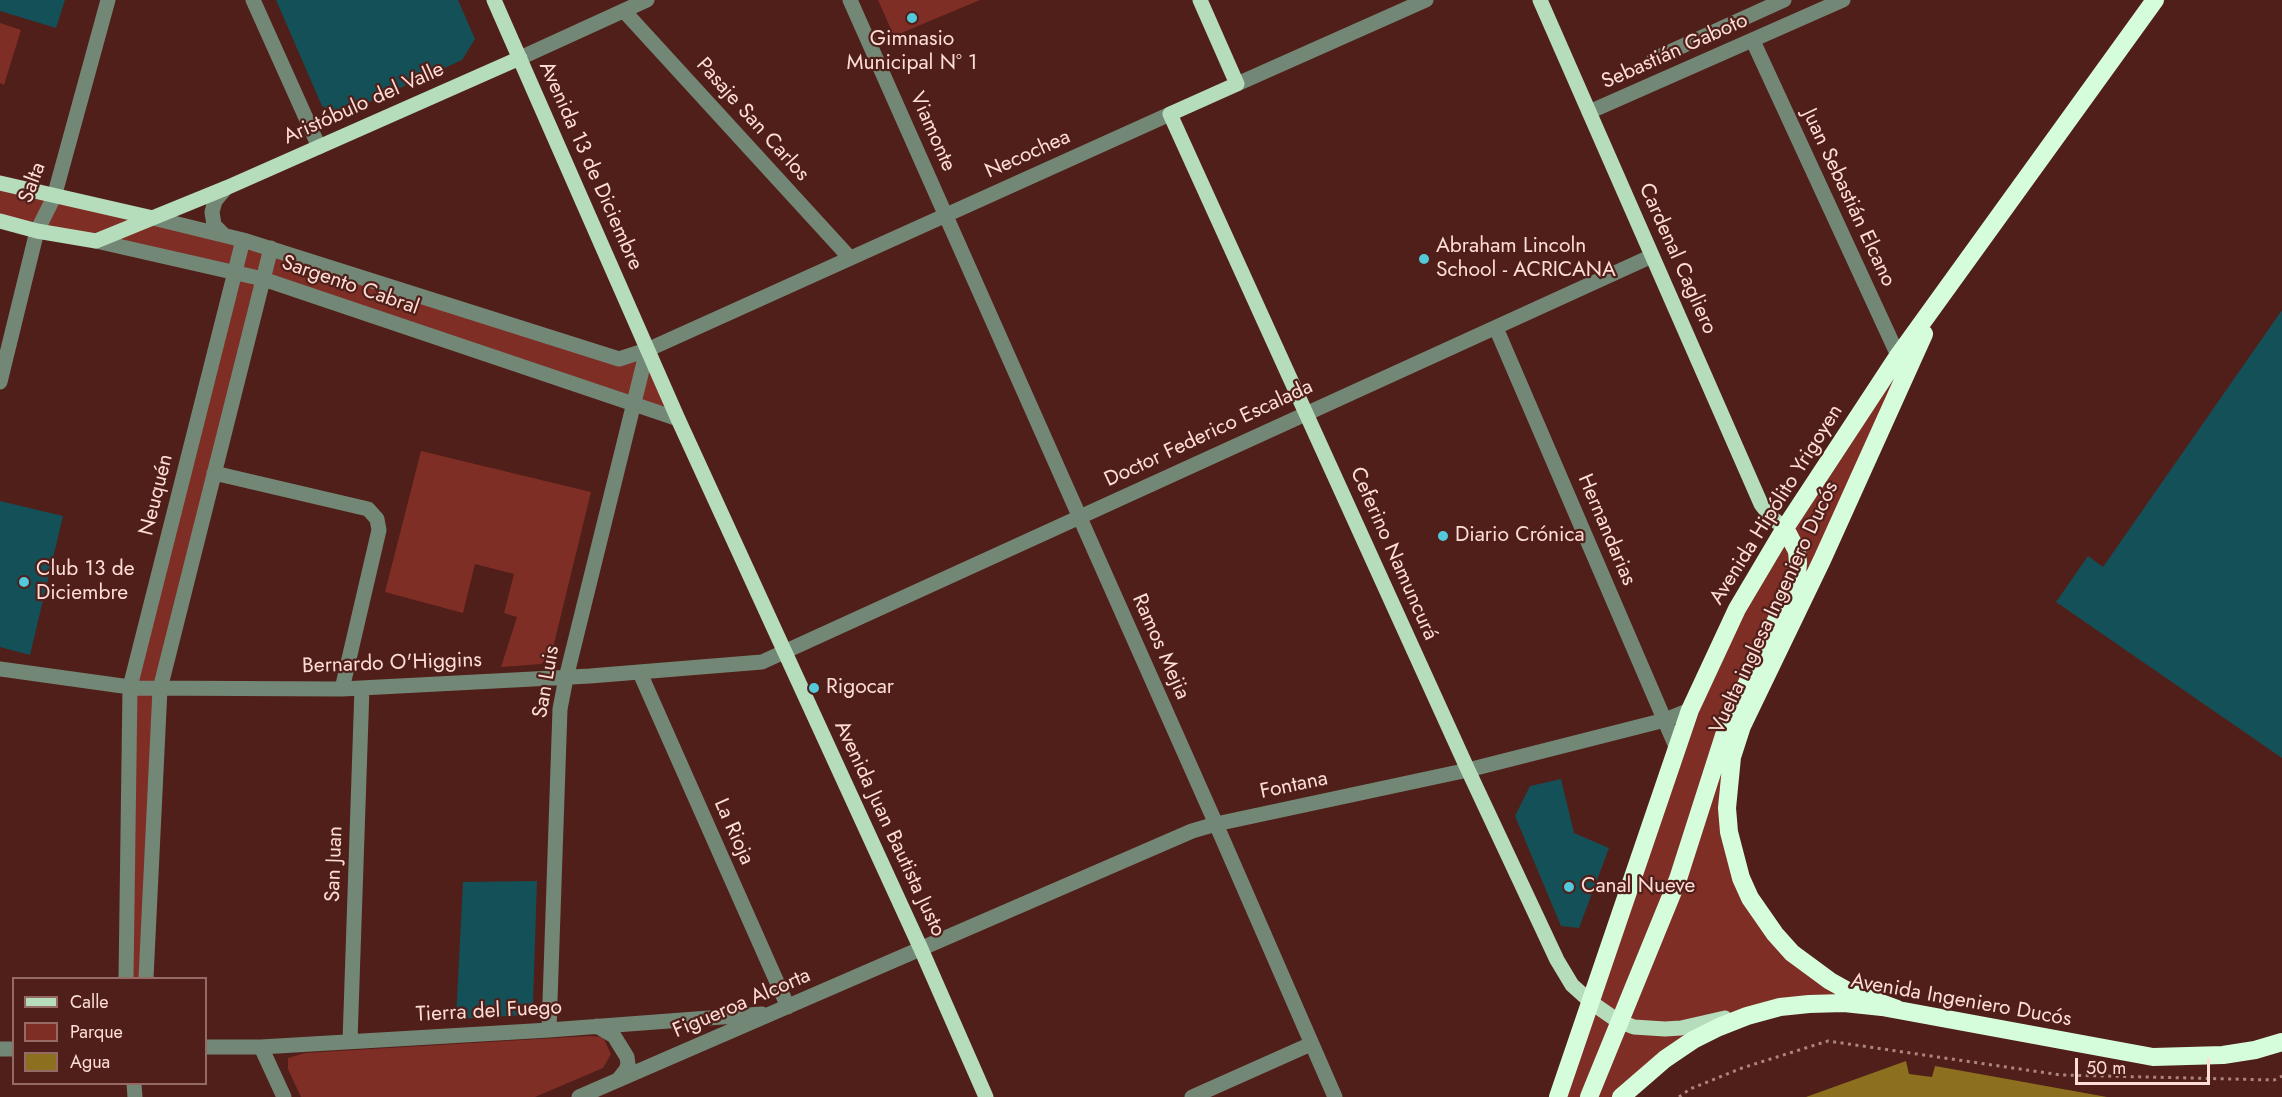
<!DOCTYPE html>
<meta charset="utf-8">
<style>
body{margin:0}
#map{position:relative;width:2282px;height:1097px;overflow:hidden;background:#501f19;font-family:Jost,sans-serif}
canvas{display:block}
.legend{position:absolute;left:12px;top:977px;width:195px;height:108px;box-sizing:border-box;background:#501f19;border:2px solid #966b65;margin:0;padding:8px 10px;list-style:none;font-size:18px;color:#feddd7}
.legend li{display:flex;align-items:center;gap:12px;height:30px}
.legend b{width:30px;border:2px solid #966b65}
.scale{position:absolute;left:2075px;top:1058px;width:135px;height:27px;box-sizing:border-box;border:3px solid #feddd7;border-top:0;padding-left:8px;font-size:18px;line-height:21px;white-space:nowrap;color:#feddd7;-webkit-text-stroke:4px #501f19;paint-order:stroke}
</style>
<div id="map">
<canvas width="2282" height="1097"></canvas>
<ul class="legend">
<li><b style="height:8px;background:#b5ddbb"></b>Calle</li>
<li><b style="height:16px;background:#7f2e25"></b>Parque</li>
<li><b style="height:16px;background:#8c701f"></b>Agua</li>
</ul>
<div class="scale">50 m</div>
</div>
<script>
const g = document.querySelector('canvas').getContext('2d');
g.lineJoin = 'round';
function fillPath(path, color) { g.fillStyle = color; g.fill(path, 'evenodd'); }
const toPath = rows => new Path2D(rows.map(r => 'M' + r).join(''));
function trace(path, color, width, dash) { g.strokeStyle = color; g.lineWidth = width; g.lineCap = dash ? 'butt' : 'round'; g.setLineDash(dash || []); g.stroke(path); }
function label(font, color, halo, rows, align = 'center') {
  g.font = font + ' Jost,sans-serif'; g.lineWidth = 4.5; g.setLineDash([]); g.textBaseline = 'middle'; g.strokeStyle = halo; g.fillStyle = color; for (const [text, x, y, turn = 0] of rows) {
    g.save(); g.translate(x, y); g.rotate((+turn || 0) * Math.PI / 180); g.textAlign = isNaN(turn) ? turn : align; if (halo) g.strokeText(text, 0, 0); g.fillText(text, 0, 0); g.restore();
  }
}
fillPath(toPath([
 [878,0,980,0,894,36],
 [0,23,21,30,4,85,0,83],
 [0,183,153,218,618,359,647,350,678,419,263,279,160,689,146,978,126,978,130,687,235,271,0,221],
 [1937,305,1742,726,1729,832,1775,934,1864,998,1747,1016,1621,1097,1558,1097,1737,609],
 [421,451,591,492,551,656,541,664,501,667,517,617,504,613,514,574,475,564,463,613,385,592],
 [589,1036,603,1037,611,1054,603,1068,535,1097,301,1097,288,1069,288,1058,305,1053]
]), '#7f2e25');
fillPath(toPath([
 [1906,1061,1909,1074,1932,1077,1935,1066,2107,1097,1806,1097]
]), '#8c701f');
fillPath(toPath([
 [0,0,65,0,56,28,0,11],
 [276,0,458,0,475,39,462,60,340,115,322,106],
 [2282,310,2282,758,2056,602,2088,556,2103,567],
 [0,501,63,516,30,655,0,647],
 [1561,779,1574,833,1609,848,1579,928,1561,926,1515,816,1530,786],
 [537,881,533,1003,526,1015,456,1019,463,882]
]), '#145058');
trace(toPath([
 [1679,1097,1690,1089,1742,1068,1828,1041,2061,1075,2274,1080,2282,1076]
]), '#ad847e', 3, [3, 4.5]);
trace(toPath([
 [253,0,319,147],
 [850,0,1216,824,1335,1097],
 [624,11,850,258],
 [1753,41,1902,364],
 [520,58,647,0],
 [1654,59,1784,0],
 [1237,84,1426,0],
 [1589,112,1843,0],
 [153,218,243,240,619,359,647,350,1170,114],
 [224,235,214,225,212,212,215,201,226,188],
 [96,241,263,279,678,419],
 [1496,328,1677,749],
 [0,382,37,231,54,197,108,0],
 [214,473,368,509,377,519,379,530,342,689],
 [0,669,137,688,342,689,590,676,762,662,1652,256],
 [640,673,788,1007],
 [126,978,130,687,243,240],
 [146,978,160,689,271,248],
 [597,1026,614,1036,627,1057,628,1064,626,1070,618,1080],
 [549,1030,560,709,566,678,647,350],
 [350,1041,362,688],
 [206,1047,261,1047,549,1030,762,1014],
 [261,1047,284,1097],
 [0,1049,14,1049],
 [134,1084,135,1097],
 [579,1097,1192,831,1216,824,1468,770,1665,720,1690,710],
 [1192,1097,1311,1044]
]), '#738776', 15);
trace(toPath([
 [494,0,678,419,921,949,986,1097],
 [1200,0,1237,84,1170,114,1468,770,1557,960,1572,985,1592,1003,1618,1021,1634,1027,1665,1029,1681,1028,1725,1018],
 [1540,0,1761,504,1772,518,1785,528],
 [0,183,153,218],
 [0,221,37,231,96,241,226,188,520,58]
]), '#b5ddbb', 15);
trace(toPath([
 [1897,1009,1848,991,1830,981,1792,953,1775,934,1750,898,1741,878,1729,832,1727,808,1732,757,1742,726,1822,560,1924,334],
 [1558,1097,1690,710,1737,609,1785,528,1898,356,2155,0],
 [1589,1097,1678,879,1727,726,1797,575,1798,563,1797,551,1785,528],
 [1621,1097,1665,1059,1693,1040,1719,1027,1747,1016,1780,1007,1809,1004,1844,1003,1882,1007,2153,1057,2223,1055,2255,1050,2282,1042]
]), '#d6fddb', 18);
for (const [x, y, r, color] of [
 [912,18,6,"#53cadc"],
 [1424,259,6,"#53cadc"],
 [1443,536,6,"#53cadc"],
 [24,582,6,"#53cadc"],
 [814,688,6,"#53cadc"],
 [1569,887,6,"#53cadc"]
]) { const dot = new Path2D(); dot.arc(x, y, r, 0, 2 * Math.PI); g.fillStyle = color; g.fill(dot); trace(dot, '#501f19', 2); }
label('21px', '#feddd7', '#501f19', [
 ["Gimnasio",912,40,"center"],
 ["Municipal Nº 1",912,64,"center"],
 ["Abraham Lincoln",1436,247],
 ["School - ACRICANA",1436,271],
 ["Diario Crónica",1455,536],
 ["Club 13 de",36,570],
 ["Diciembre",36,594],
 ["Rigocar",826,688],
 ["Canal Nueve",1581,887]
], 'left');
label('21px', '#feddd7', '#501f19', [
 ["Sebastián Gaboto",1675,52,-24],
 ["Aristóbulo del Valle",364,104,-24],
 ["Pasaje San Carlos",752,120,48],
 ["Viamonte",932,132,66],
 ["Necochea",1028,155,-24],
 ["Avenida 13 de Diciembre",590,166,66],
 ["Salta",33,183,-70],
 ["Juan Sebastián Elcano",1848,198,65],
 ["Cardenal Cagliero",1677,259,66],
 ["Sargento Cabral",350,286,19],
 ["Doctor Federico Escalada",1209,434,-25],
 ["Neuquén",157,495,-76],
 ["Avenida Hipólito Yrigoyen",1777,505,-58],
 ["Hernandarias",1606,530,67],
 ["Ceferino Namuncurá",1393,554,66],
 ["Vuelta inglesa Ingeniero Ducós",1775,608,-65],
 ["Ramos Mejia",1160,647,66],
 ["Bernardo O'Higgins",392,664,-2],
 ["San Luis",547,682,-80],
 ["Fontana",1294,786,-12],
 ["Avenida Juan Bautista Justo",889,829,65],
 ["La Rioja",733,832,66],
 ["San Juan",335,864,-88],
 ["Avenida Ingeniero Ducós",1961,1001,10],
 ["Figueroa Alcorta",742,1004,-23],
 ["Tierra del Fuego",489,1012,-3]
]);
</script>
